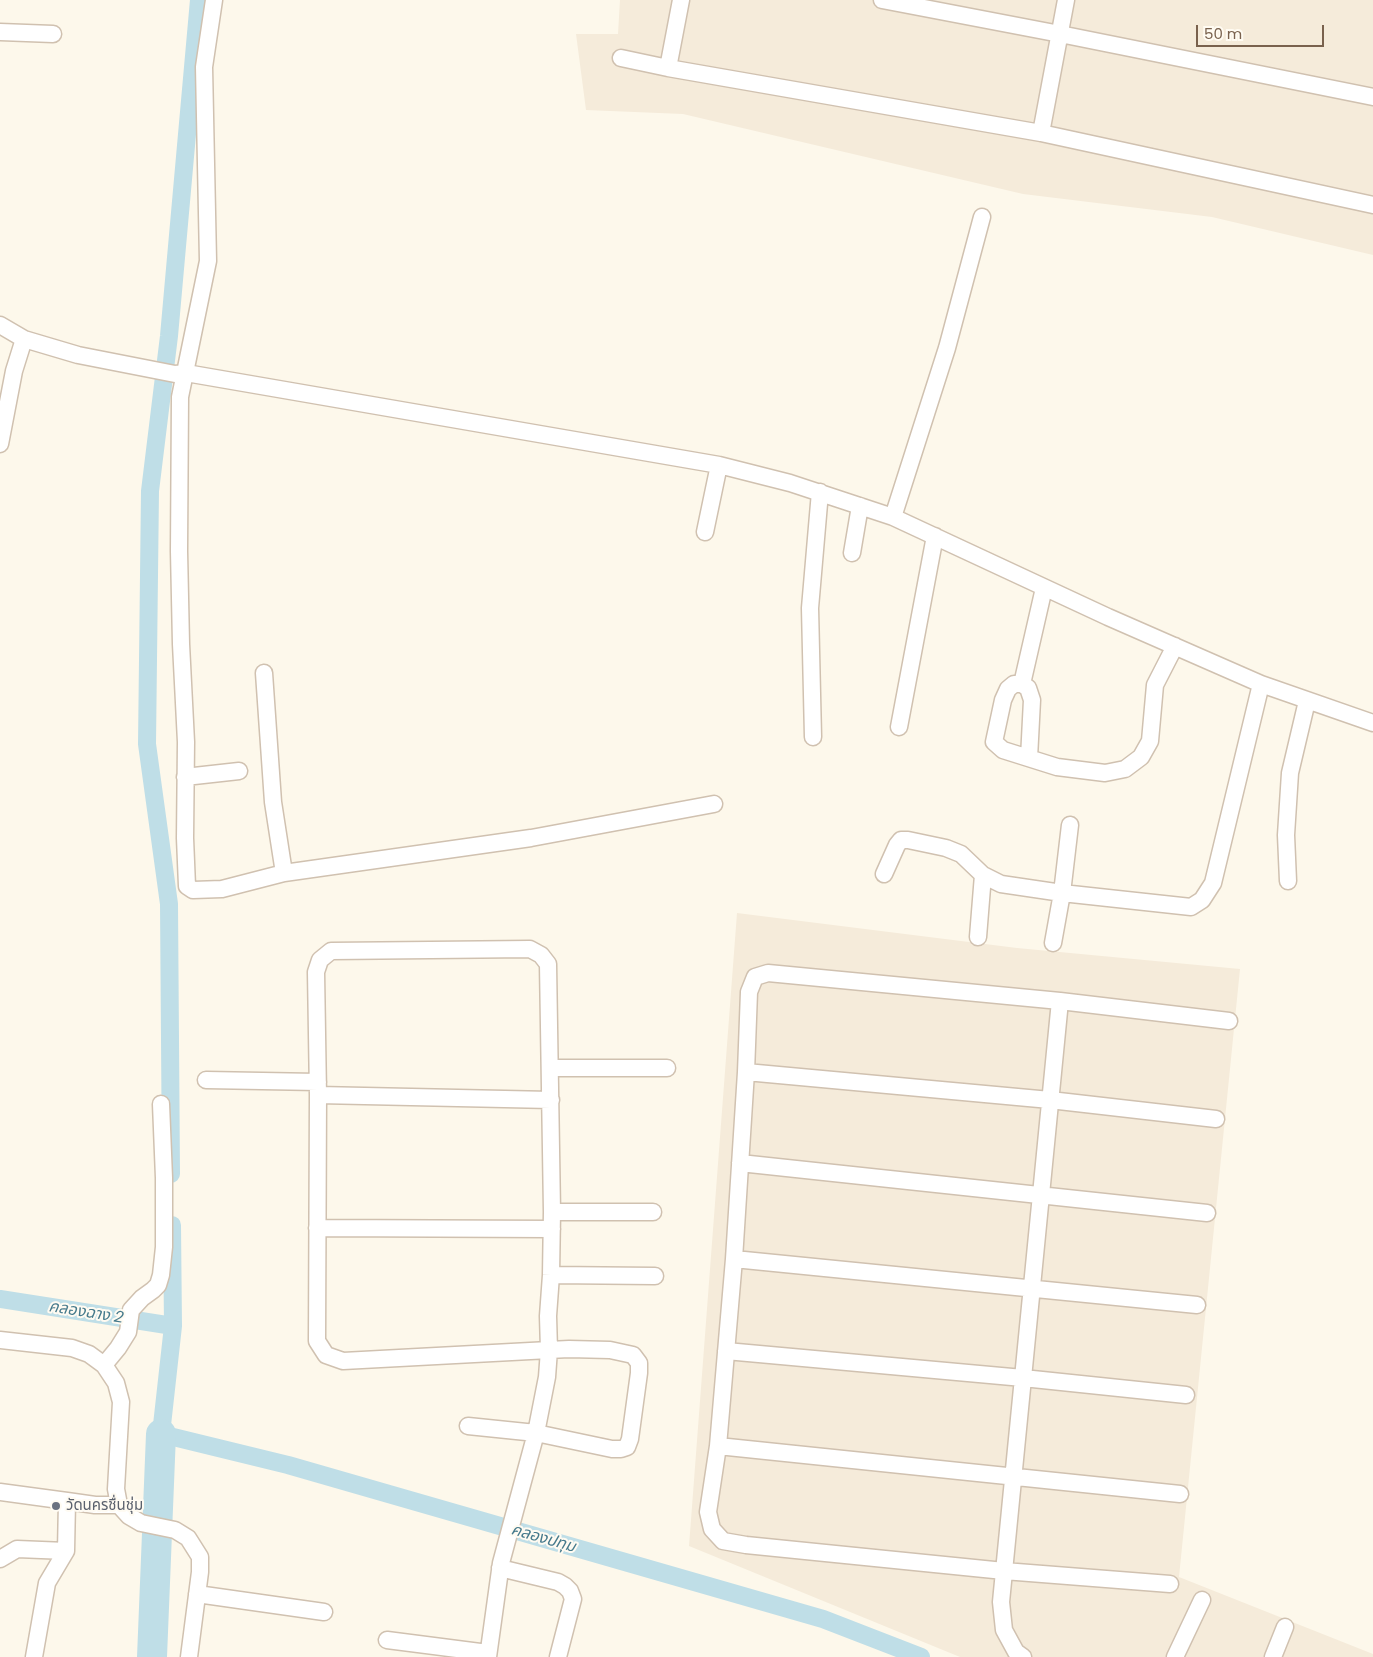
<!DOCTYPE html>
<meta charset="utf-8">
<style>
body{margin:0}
#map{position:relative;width:1373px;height:1657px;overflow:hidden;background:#fdf8eb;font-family:Poppins,sans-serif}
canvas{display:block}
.scale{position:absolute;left:1196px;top:25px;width:128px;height:22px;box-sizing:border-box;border:2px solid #79614d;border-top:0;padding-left:6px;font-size:15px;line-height:18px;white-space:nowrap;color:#79614d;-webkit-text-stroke:4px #fffbf2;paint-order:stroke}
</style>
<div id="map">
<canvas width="1373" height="1657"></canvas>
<div class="scale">50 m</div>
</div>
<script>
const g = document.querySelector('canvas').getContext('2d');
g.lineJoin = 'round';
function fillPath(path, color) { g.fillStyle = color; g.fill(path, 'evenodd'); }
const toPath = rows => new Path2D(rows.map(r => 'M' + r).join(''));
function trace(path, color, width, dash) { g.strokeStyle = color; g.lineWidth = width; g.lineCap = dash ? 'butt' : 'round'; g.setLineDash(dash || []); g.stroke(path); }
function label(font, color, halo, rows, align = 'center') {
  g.font = font + ' Poppins,"Noto Sans Thai",sans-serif'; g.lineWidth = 4; g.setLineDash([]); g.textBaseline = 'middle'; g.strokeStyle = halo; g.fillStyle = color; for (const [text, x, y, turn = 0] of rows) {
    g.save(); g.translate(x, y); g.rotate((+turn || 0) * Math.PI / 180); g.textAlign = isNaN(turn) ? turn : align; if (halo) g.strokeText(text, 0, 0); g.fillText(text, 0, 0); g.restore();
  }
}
fillPath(toPath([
 [620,0,1373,0,1373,255,1212,217,1023,194,683,114,586,110,576,34,618,34],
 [737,913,1017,948,1240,969,1179,1577,1373,1654,1373,1657,960,1657,689,1546]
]), '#f5ebda');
trace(toPath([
 [171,1174,169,904,147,744,150,491,169,336,199,0],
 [172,1225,173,1326,161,1434,288,1465,823,1619,921,1657],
 [0,1299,173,1326]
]), '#bfdee7', 18);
trace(toPath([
 [152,1657,161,1434]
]), '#bfdee7', 30);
const minor = toPath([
 [214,0,204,67,208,261,180,397,179,551,181,644,186,742,185,838,187,886,193,890,222,889,284,873,531,838,714,804],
 [882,0,1060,34,1373,97],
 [0,32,53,34],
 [621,58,668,68,1041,133,1373,205],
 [668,68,681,0],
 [1041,133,1066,0],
 [0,325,24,339,78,355,175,374,186,373,719,465,790,483,893,517,1108,617,1261,684,1373,723],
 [0,444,14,371,24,339],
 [893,517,947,348,982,217],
 [705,532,719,465],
 [852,553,860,506],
 [1044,588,1022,684,1014,684,1008,689,1003,700,994,742,1003,750,1057,767,1105,773,1125,769,1141,757,1150,741,1155,685,1175,646],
 [264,673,273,802,284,873],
 [1022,684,1028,688,1032,700,1029,758],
 [899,727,935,536],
 [813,737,810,608,820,492],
 [185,777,239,771],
 [884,874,897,845,901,840,908,840,946,848,961,854,983,875,1001,884,1062,893,1191,907,1202,900,1213,883,1261,684],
 [1288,881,1286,835,1290,773,1307,701],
 [978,937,983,875],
 [1053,943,1062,893,1070,825],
 [551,1068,667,1068],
 [746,1072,1050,1100,1216,1119],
 [206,1080,318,1082],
 [318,1095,551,1100],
 [740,1163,1207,1213],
 [552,1212,653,1212],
 [317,1228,552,1229],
 [734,1259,1197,1305],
 [551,1275,655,1276],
 [0,1340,72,1348,89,1354,104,1365,116,1383,121,1402,116,1489,119,1505,129,1516,141,1523,175,1530,188,1538,200,1557,200,1572,189,1657],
 [726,1351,1023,1378,1186,1395],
 [104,1365,118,1348,128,1332,131,1310,142,1298,153,1290,158,1285,161,1275,164,1247,164,1178,161,1104],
 [468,1426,536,1433,612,1449,621,1449,627,1447,630,1439,639,1373,639,1363,633,1355,610,1350,569,1349,549,1350,343,1361,326,1355,317,1341,318,1095,316,972,320,960,331,951,530,949,541,955,548,964,552,1212,551,1275,548,1316,549,1350,547,1377,536,1433,501,1563,488,1657],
 [718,1446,1180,1494],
 [0,1492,67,1501],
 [0,1559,17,1549,66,1551],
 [500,1568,558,1582,565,1586,570,1591,573,1599,558,1657],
 [1170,1584,1004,1571,746,1545,723,1541,712,1529,708,1512,718,1446,734,1259,746,1072,749,992,755,977,768,973,1060,1001,1229,1021],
 [197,1594,324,1612],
 [387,1640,488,1653],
 [34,1657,47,1583,66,1551,67,1501,95,1505,119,1505],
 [1023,1657,1016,1652,1004,1630,1001,1602,1060,1001],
 [1175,1657,1202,1600],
 [1273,1657,1285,1627]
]);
trace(minor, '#d0c1b0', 19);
trace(minor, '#fff', 16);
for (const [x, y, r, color] of [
 [56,1506,5,"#6b7280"]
]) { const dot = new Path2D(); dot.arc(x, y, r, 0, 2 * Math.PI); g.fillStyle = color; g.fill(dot); trace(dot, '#fffbf2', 2); }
label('15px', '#5b616d', '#fffbf2', [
 ["วัดนครชื่นชุ่ม",66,1506]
], 'left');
label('italic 16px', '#467a8c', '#fffbf2', [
 ["คลองฉาง 2",86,1313,9],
 ["คลองปทุม",543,1539,16]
]);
</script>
